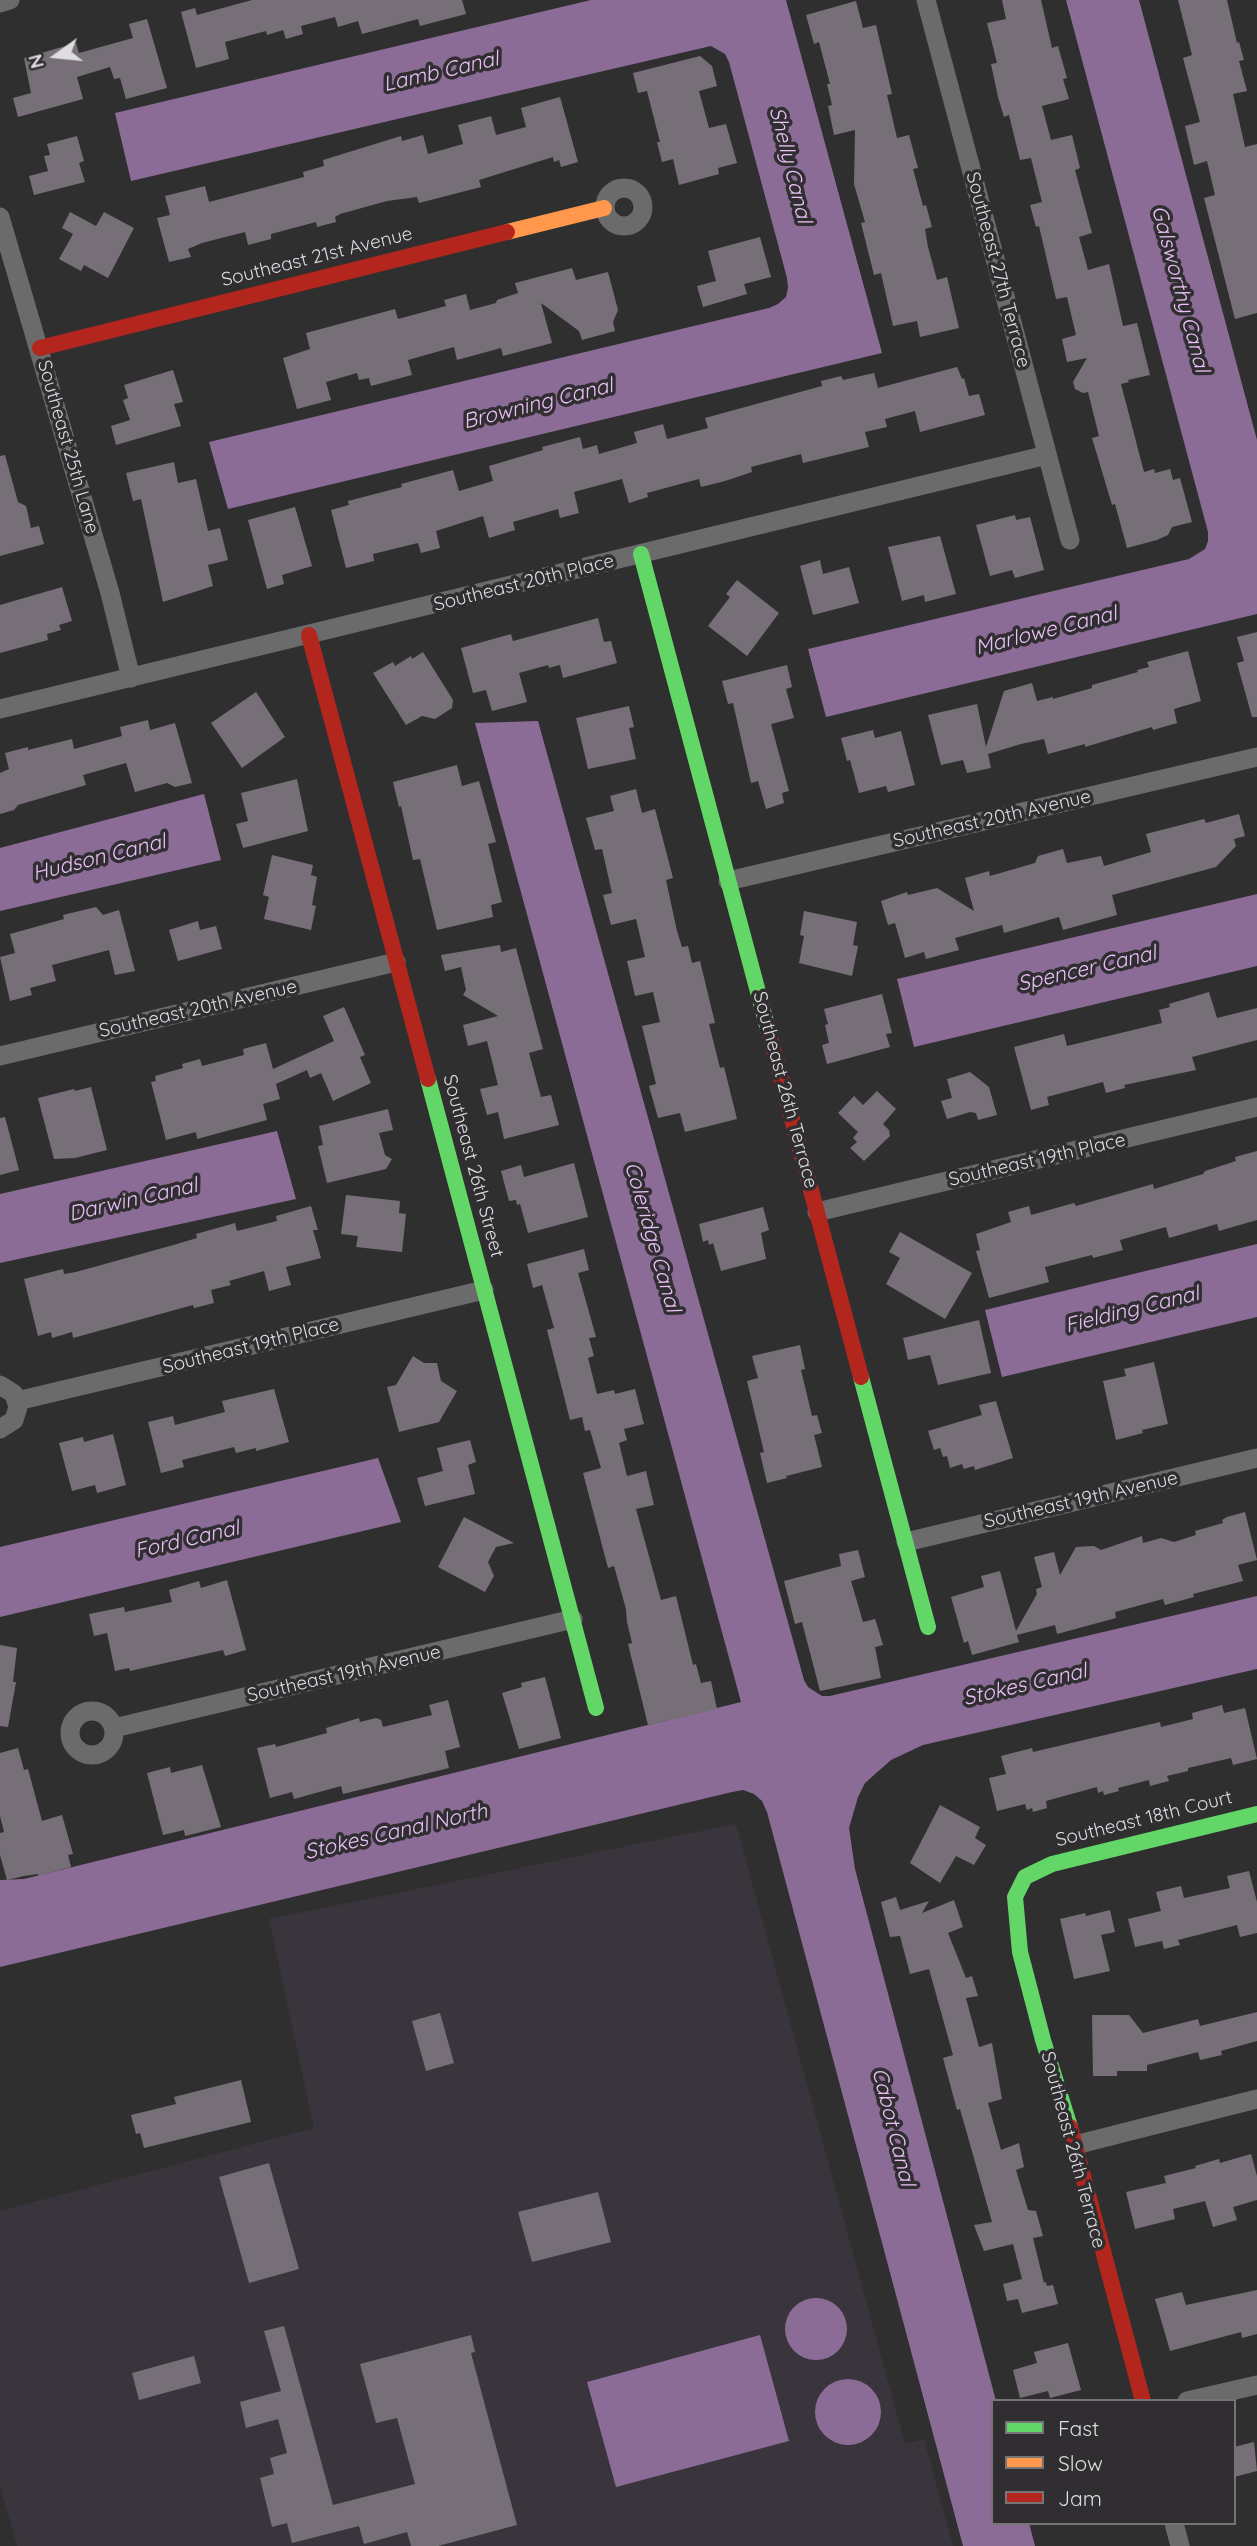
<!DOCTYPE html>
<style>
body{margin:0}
#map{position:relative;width:1257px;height:2546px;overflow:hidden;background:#302f30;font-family:Quicksand,sans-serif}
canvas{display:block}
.legend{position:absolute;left:991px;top:2399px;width:245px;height:126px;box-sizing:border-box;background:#302e31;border:2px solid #767477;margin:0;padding:9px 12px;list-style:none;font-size:21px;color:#dedddf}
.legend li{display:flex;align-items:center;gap:14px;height:35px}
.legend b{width:35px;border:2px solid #767477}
.north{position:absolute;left:21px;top:21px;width:70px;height:70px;-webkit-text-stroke:5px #302e31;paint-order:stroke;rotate:255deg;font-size:19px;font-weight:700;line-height:28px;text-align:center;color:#dedddf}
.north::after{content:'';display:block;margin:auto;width:24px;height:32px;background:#dedddf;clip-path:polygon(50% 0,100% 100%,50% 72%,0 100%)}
</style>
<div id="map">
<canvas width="1257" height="2546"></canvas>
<ul class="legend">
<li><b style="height:9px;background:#63d668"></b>Fast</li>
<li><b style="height:9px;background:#ff974d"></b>Slow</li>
<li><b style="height:9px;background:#b3261e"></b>Jam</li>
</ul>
<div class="north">N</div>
</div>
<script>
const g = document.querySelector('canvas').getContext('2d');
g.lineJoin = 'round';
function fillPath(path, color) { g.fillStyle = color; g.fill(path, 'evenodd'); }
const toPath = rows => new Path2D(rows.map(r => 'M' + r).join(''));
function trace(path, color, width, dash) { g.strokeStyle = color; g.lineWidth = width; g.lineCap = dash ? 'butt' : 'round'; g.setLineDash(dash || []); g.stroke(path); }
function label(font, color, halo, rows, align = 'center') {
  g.font = font + ' Quicksand,sans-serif'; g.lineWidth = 7; g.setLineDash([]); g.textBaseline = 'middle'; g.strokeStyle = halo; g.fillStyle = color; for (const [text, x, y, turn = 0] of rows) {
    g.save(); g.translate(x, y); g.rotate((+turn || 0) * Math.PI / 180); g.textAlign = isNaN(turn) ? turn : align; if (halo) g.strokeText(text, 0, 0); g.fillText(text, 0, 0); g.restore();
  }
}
fillPath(toPath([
 [736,1824,905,2444,924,2439,953,2546,17,2546,0,2485,0,2211,314,2128,269,1919]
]), '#3a353c');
fillPath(toPath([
 [591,0,786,0,882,353,228,509,209,442,769,308,778,304,786,297,788,288,787,278,729,62,725,54,711,46,131,181,115,113],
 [1066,0,1139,0,1257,440,1257,614,826,717,808,649,1189,559,1205,549,1208,541,1208,532],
 [538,721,804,1680,808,1687,822,1696,830,1696,1257,1596,1257,1669,923,1745,891,1760,865,1783,858,1797,849,1828,855,1869,996,2401,993,2401,993,2523,1029,2523,1035,2546,963,2546,767,1812,762,1801,754,1794,743,1790,732,1792,0,1967,0,1880,24,1879,741,1702,475,723],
 [204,794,221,860,0,911,0,848],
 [1257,894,1257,966,914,1047,897,979],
 [277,1131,296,1199,0,1263,0,1194],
 [1257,1244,1257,1317,1002,1377,985,1310],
 [378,1458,401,1522,0,1617,0,1547],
 '785 2329a31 31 0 1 1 62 0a31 31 0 1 1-62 0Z',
 [760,2335,789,2441,616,2487,587,2382],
 '815 2412a33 33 0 1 1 66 0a33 33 0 1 1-66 0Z'
]), '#8b6c96');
fillPath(toPath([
 [252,0,462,0,466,14,420,26,418,19,362,34,358,21,338,27,335,17,301,26,303,34,286,39,283,30,267,35,266,31,225,42,229,59,196,68,181,12,195,8,197,15],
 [1002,0,1041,0,1052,48,1058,46,1067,78,1063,79,1069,99,1042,106,1051,140,1072,135,1080,168,1075,170,1092,233,1079,237,1088,270,1109,264,1123,326,1137,323,1150,375,1128,380,1129,382,1121,384,1144,472,1154,469,1155,473,1170,469,1173,480,1180,478,1192,522,1172,527,1168,535,1157,540,1127,548,1115,504,1112,505,1092,438,1099,436,1088,392,1083,393,1075,389,1073,382,1087,358,1067,362,1062,339,1076,335,1067,297,1056,299,1039,226,1036,227,1030,205,1042,202,1031,158,1020,160,1009,115,1004,117,998,97,991,64,997,63,987,23,1006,19],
 [1178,0,1227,0,1237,43,1239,42,1244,60,1239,61,1247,91,1233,94,1245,147,1257,144,1257,313,1235,319,1204,198,1215,195,1207,161,1194,165,1185,126,1200,122,1183,58,1192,55],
 [856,1,863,28,876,25,892,94,887,95,897,138,909,135,918,168,913,169,923,206,926,205,932,227,925,229,928,247,937,280,947,277,959,328,920,337,917,321,893,326,881,273,874,275,861,223,865,222,854,184,855,130,834,135,828,106,832,105,827,84,830,84,819,42,814,44,806,15],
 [147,19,167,88,126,99,120,78,114,79,110,67,77,77,83,99,18,117,13,98,31,93,24,58,76,43,79,53,133,38,129,24],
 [700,56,712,66,717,86,699,91,709,128,726,124,737,163,718,168,719,174,679,185,673,159,662,162,657,142,660,142,647,91,638,93,633,73],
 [560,97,578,162,561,167,559,160,554,162,553,157,479,180,481,187,419,203,417,197,387,201,340,214,335,217,336,222,317,227,316,222,271,234,271,239,248,245,245,232,202,243,188,249,191,257,169,262,157,218,170,215,165,196,205,186,209,202,304,177,303,172,324,166,323,160,401,136,402,141,423,135,428,154,463,144,458,125,491,116,496,135,526,127,521,108],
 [77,136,84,161,79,163,85,182,34,195,29,176,48,171,44,156,50,155,47,144],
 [70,212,96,226,104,212,134,228,108,278,84,265,81,271,59,259,73,234,62,228],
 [760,237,771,277,744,284,747,294,703,307,697,286,716,281,708,251],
 [572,268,576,280,608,272,618,310,613,322,615,331,582,340,579,331,541,303,552,343,503,356,501,348,457,360,454,347,408,360,412,375,371,386,369,378,359,380,357,373,326,382,331,400,297,409,283,358,310,349,306,333,395,309,398,319,446,306,444,300,466,294,470,310,496,303,497,300,518,293,515,283],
 [957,367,962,379,964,378,969,396,979,394,985,415,920,432,915,411,885,419,887,427,865,432,869,447,803,463,801,454,751,467,752,472,725,481,701,487,699,479,647,493,648,497,629,503,622,479,574,492,579,513,560,518,558,509,513,522,515,530,489,538,483,516,436,531,440,548,421,553,418,543,373,554,374,561,346,568,331,510,349,505,348,501,402,487,401,484,453,470,459,491,493,481,489,466,543,450,542,447,580,437,583,449,597,445,599,454,637,443,634,432,663,424,667,439,708,428,705,418,822,386,821,381,841,376,843,380,874,373,878,388],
 [173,370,183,402,174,404,181,426,116,445,111,426,130,420,123,400,128,398,124,385],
 [5,455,18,502,26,506,31,528,39,526,44,544,0,556,0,456],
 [174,462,178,483,196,479,208,531,220,528,228,560,208,565,213,586,163,602,141,499,133,501,126,473],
 [295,507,312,566,282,575,284,584,267,589,248,520],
 [1015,515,1016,520,1030,517,1044,570,1015,578,1012,570,990,576,976,525],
 [940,536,956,594,925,602,924,595,902,601,888,547],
 [820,560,823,574,849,567,859,603,813,615,800,566],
 [737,580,779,613,747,656,708,626,730,597,726,594],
 [62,587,72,621,59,625,61,630,47,634,48,640,0,653,0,605],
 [598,618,604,642,611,641,617,663,563,678,560,665,549,668,548,665,519,673,527,702,492,711,486,690,473,693,461,648,511,634,513,641],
 [1257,632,1257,717,1252,717,1237,663,1244,661,1237,637],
 [1188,651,1201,701,1174,709,1177,723,1153,730,1152,727,1085,747,1085,744,1048,754,1044,739,1021,744,988,754,991,768,967,773,963,760,941,765,928,715,977,704,986,747,1004,691,1032,683,1037,701,1053,697,1053,699,1092,688,1092,685,1138,672,1137,670,1149,667,1147,662],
 [423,652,453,700,452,708,435,719,422,716,406,725,373,673,393,662,395,666,411,656,412,659],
 [787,665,792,687,786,689,794,718,771,724,789,791,782,793,784,803,766,809,758,781,751,783,733,703,728,704,722,681],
 [256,692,285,737,242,768,211,723],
 [629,706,634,727,629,728,636,759,588,769,576,718],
 [148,720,150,730,175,723,192,783,175,787,167,783,135,792,126,763,83,775,86,785,18,805,14,810,0,814,0,773,9,769,5,753,28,747,28,750,72,739,74,749,122,736,120,727],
 [873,730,875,738,901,731,915,785,888,792,886,786,859,793,850,760,847,761,841,738],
 [457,765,462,786,479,781,496,842,488,844,502,902,491,905,493,917,437,930,420,859,413,860,401,806,399,807,393,782],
 [297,779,308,831,243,848,236,824,248,821,241,793],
 [636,789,642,813,655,809,673,878,666,880,677,931,682,947,688,946,692,963,700,961,715,1023,709,1024,720,1068,724,1067,737,1119,685,1132,680,1113,658,1118,649,1086,656,1084,642,1026,660,1022,653,992,635,996,627,961,645,957,636,919,611,925,603,895,612,893,602,849,595,850,586,818,614,811,610,796],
 [1239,814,1245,836,1234,839,1236,846,1216,867,1112,895,1117,915,1063,930,1059,917,1004,933,1002,925,955,938,959,950,926,959,924,952,905,958,895,923,888,925,881,901,907,892,908,895,937,888,974,911,965,878,989,871,990,876,1035,863,1038,856,1063,849,1067,863,1101,856,1104,866,1151,852,1146,834,1204,819,1206,823],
 [272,855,313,865,311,875,317,877,312,905,316,906,311,930,264,919,269,897,263,895],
 [96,907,103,915,119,910,135,971,115,975,109,950,52,965,56,981,30,988,32,995,10,1001,0,957,15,953,10,934,64,919,63,915],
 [804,911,857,922,853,945,858,946,852,976,799,963,804,936,800,935],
 [198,921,200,930,216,926,222,949,178,961,169,930],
 [500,945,501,952,516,948,543,1049,529,1053,541,1097,551,1095,559,1125,504,1139,498,1112,487,1115,480,1089,498,1085,487,1041,468,1046,463,1025,498,1016,463,995,466,990,461,967,445,971,441,955],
 [1209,992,1217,1018,1257,1008,1257,1040,1192,1057,1196,1070,1124,1085,1125,1088,1106,1093,1103,1082,1047,1097,1049,1105,1031,1110,1014,1047,1064,1034,1067,1046,1162,1023,1159,1010,1170,1007,1169,1004],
 [882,994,892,1033,886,1034,890,1047,827,1064,822,1045,829,1043,825,1025,828,1024,824,1009],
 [344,1007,365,1055,360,1057,371,1083,333,1101,321,1073,310,1078,307,1070,276,1084,280,1099,263,1104,267,1120,197,1139,196,1132,166,1140,151,1082,156,1081,155,1076,183,1068,182,1064,200,1059,202,1066,244,1055,243,1049,266,1043,273,1069,334,1041,323,1016],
 [970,1072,989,1087,997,1115,978,1120,976,1113,970,1112,947,1119,941,1101,952,1098,947,1079],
 [91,1087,107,1150,75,1158,54,1159,38,1098,74,1089,75,1091],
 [877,1091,896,1109,883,1124,889,1130,890,1136,864,1161,850,1148,857,1142,853,1138,858,1132,838,1113,854,1096,863,1105],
 [388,1109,393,1130,379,1133,385,1155,392,1159,386,1169,327,1183,318,1146,323,1145,319,1126],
 [5,1117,19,1170,0,1175,0,1118],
 [1257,1151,1257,1220,1219,1231,1217,1224,1169,1238,1166,1227,1120,1240,1123,1250,1093,1258,1092,1255,1045,1267,1049,1282,989,1298,976,1251,980,1250,976,1234,1011,1222,1008,1212,1029,1206,1031,1215,1074,1203,1076,1206,1153,1184,1154,1189,1203,1174,1205,1171,1236,1161,1235,1157],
 [574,1163,588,1217,528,1233,520,1204,517,1205,516,1200,509,1201,501,1171,521,1165,524,1177],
 [346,1195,400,1201,399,1213,406,1214,402,1252,356,1247,358,1236,341,1234],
 [311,1206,318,1230,313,1230,321,1258,286,1267,291,1285,269,1291,264,1271,229,1281,231,1285,211,1290,214,1303,194,1308,193,1305,73,1338,72,1332,52,1338,51,1332,38,1336,24,1279,63,1269,64,1274,76,1272,177,1244,197,1238,196,1234,235,1223,237,1231,277,1221,276,1216],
 [763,1207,769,1230,761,1233,766,1259,721,1271,713,1243,709,1245,708,1240,703,1242,699,1224],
 [900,1232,972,1273,945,1319,886,1284,900,1258,889,1252],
 [584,1249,589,1270,578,1273,596,1337,589,1338,594,1356,588,1358,597,1394,614,1390,615,1394,635,1389,644,1424,624,1429,627,1440,619,1443,627,1476,646,1471,654,1505,636,1509,661,1600,676,1596,693,1665,696,1664,701,1683,711,1681,717,1709,648,1725,628,1644,632,1643,627,1622,626,1609,614,1566,608,1568,583,1473,601,1468,590,1430,585,1431,582,1417,570,1420,547,1330,554,1328,542,1285,533,1288,527,1264],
 [979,1320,991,1373,938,1385,930,1355,908,1360,903,1338],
 [800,1345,805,1369,801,1370,812,1416,817,1415,822,1433,814,1435,822,1467,786,1476,787,1478,767,1483,760,1453,764,1452,747,1381,758,1378,752,1356],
 [413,1356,424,1363,437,1363,441,1381,457,1391,439,1422,399,1432,387,1387,396,1385],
 [1154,1362,1168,1424,1142,1430,1143,1433,1116,1440,1103,1381,1126,1376,1124,1369],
 [274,1389,289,1442,256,1451,256,1448,236,1453,234,1447,182,1460,184,1467,161,1473,148,1422,173,1416,175,1425,225,1412,222,1401],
 [996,1401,1013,1458,975,1470,974,1466,964,1469,962,1464,950,1468,947,1456,943,1457,940,1448,934,1450,928,1431,982,1415,979,1405],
 [113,1434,126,1485,97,1493,95,1485,72,1491,59,1443,83,1437,84,1442],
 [470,1440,476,1462,468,1465,475,1494,425,1506,417,1478,443,1471,437,1448],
 [1245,1512,1257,1560,1238,1565,1243,1581,1193,1594,1194,1597,1165,1605,1163,1599,1115,1612,1116,1618,1057,1634,1055,1625,1017,1635,1019,1642,972,1655,968,1641,964,1643,951,1597,984,1587,981,1576,1000,1571,1016,1631,1037,1594,1036,1589,1042,1587,1034,1557,1054,1552,1060,1575,1076,1547,1094,1546,1101,1550,1142,1536,1143,1543,1161,1538,1174,1542,1196,1535,1195,1531,1223,1523,1222,1520,1227,1517],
 [464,1517,514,1543,496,1547,488,1562,494,1576,485,1592,438,1567],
 [858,1550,865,1577,851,1581,863,1622,875,1619,878,1628,883,1645,875,1647,881,1678,820,1691,802,1622,795,1624,784,1581,841,1566,839,1554],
 [227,1580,246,1650,225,1656,223,1650,130,1671,129,1668,115,1671,107,1633,94,1636,89,1614,124,1607,125,1612,172,1602,169,1590,199,1581,201,1588],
 [0,1645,17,1648,13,1682,16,1682,8,1727,0,1726],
 [545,1677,561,1738,519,1749,502,1693,522,1687,521,1683],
 [448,1700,460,1747,445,1751,449,1768,343,1794,341,1786,294,1799,292,1792,270,1798,257,1748,275,1744,276,1747,327,1733,326,1728,359,1718,360,1722,376,1718,381,1720,383,1727,432,1715,429,1705],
 [1222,1705,1224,1713,1245,1708,1257,1759,1233,1765,1231,1758,1188,1768,1188,1771,1167,1776,1169,1781,1150,1786,1149,1780,1118,1788,1119,1791,1104,1795,1103,1791,1098,1793,1097,1787,1046,1801,1047,1808,1033,1812,1032,1808,1027,1810,1025,1804,997,1811,989,1778,1006,1774,1001,1756,1032,1748,1033,1752,1160,1722,1161,1727,1193,1719,1192,1713],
 [18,1748,24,1770,28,1769,42,1821,62,1815,73,1854,68,1855,71,1867,38,1876,38,1874,24,1876,7,1880,0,1855,0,1833,4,1832,0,1816,0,1753],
 [202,1765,221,1827,185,1836,184,1830,163,1835,147,1773,170,1767,171,1773],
 [940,1805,980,1827,975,1838,986,1845,974,1865,956,1856,940,1883,910,1863],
 [1249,1871,1257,1902,1257,1933,1240,1937,1237,1925,1178,1940,1180,1945,1164,1949,1162,1941,1135,1947,1128,1919,1161,1911,1156,1892,1181,1886,1184,1898,1230,1888,1227,1876],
 [896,1897,900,1910,929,1901,922,1913,954,1900,963,1927,948,1933,966,1978,972,1976,978,1996,966,1998,979,2047,992,2043,1002,2099,988,2103,1001,2150,1019,2143,1024,2167,1016,2170,1028,2210,1036,2211,1043,2236,1033,2238,1044,2283,1046,2282,1047,2286,1053,2285,1058,2304,1022,2313,1018,2299,1007,2301,1003,2284,1022,2279,1013,2244,984,2251,974,2225,992,2222,960,2109,957,2110,943,2058,953,2055,929,1969,910,1974,900,1936,890,1937,881,1902],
 [1110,1910,1115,1932,1101,1935,1110,1971,1074,1979,1060,1919,1085,1913,1086,1916],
 [1257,2012,1257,2041,1221,2051,1222,2055,1200,2060,1198,2052,1147,2065,1147,2071,1117,2071,1117,2076,1093,2076,1092,2015,1129,2015,1143,2033,1198,2019,1200,2026],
 [440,2013,454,2063,426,2071,412,2021],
 [241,2080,251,2122,144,2148,140,2133,136,2134,131,2115,176,2104,174,2097],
 [1251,2154,1257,2176,1257,2200,1233,2207,1237,2220,1213,2227,1205,2201,1173,2209,1175,2219,1135,2229,1126,2192,1166,2183,1164,2176,1196,2168,1195,2166,1219,2159,1220,2163],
 [269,2163,299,2269,249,2283,219,2177],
 [598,2192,611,2242,532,2262,518,2212],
 [1257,2290,1257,2334,1242,2338,1241,2332,1170,2351,1155,2299,1182,2292,1186,2305],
 [284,2326,333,2505,415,2484,397,2418,376,2423,360,2364,471,2335,475,2352,471,2353,517,2525,438,2546,411,2546,407,2532,364,2544,359,2526,292,2543,287,2523,272,2527,260,2478,274,2474,270,2458,287,2453,278,2419,246,2428,240,2402,281,2391,264,2331],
 [1068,2343,1081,2390,1050,2398,1048,2391,1020,2398,1013,2370,1037,2363,1034,2352],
 [194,2356,201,2383,139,2400,132,2373],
 [1254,2442,1257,2471,1234,2477,1234,2447]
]), '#766f78');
trace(toPath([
 [926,0,1070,540],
 [0,3,10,0],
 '605 207a19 19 0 1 1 38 0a19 19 0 1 1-38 0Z',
 [0,217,110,593,131,678],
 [0,709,1047,455],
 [728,881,1257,757],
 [0,1056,396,962],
 [817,1212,1257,1107],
 [0,1385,14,1394,18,1407,14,1420,0,1429],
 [17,1401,484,1290],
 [906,1542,1257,1458],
 '70 1733a22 22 0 1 1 44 0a22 22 0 1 1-44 0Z',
 [114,1728,573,1619],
 [1075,2145,1257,2099],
 [1187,2401,1257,2385],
 [1174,2523,1180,2546]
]), '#6c6b6c', 19);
trace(toPath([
 [641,554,769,1033],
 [428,1079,596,1708],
 [861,1377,928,1627],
 [1070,2127,1043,2040,1020,1952,1015,1897,1025,1877,1052,1864,1257,1814]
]), '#63d668', 16);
trace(toPath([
 [507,232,604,208]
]), '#ff974d', 16);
trace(toPath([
 [40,348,507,232],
 [309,635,428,1079],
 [769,1033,861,1377],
 [1070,2127,1143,2401]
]), '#b3261e', 16);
label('19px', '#dedddf', '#302e31', [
 ["Southeast 21st Avenue",317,257,-14],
 ["Southeast 27th Terrace",998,270,75],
 ["Southeast 25th Lane",68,447,74],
 ["Southeast 20th Place",524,583,-14],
 ["Southeast 20th Avenue",992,819,-13],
 ["Southeast 20th Avenue",198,1009,-13],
 ["Southeast 26th Terrace",785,1090,75],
 ["Southeast 19th Place",1037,1160,-13],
 ["Southeast 26th Street",473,1166,75],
 ["Southeast 19th Place",251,1346,-14],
 ["Southeast 19th Avenue",1081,1500,-13],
 ["Southeast 19th Avenue",344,1674,-13],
 ["Southeast 18th Court",1144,1819,-14],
 ["Southeast 26th Terrace",1073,2150,75]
]);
label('italic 21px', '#e9c0f7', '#302e31', [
 ["Lamb Canal",441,72,-13],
 ["Shelly Canal",790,165,76],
 ["Galsworthy Canal",1180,289,75],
 ["Browning Canal",538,404,-14],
 ["Marlowe Canal",1046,631,-14],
 ["Hudson Canal",99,858,-14],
 ["Spencer Canal",1087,969,-13],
 ["Darwin Canal",133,1200,-13],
 ["Coleridge Canal",652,1237,74],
 ["Fielding Canal",1132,1310,-14],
 ["Ford Canal",187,1540,-13],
 ["Stokes Canal",1025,1685,-13],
 ["Stokes Canal North",396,1832,-13],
 ["Cabot Canal",893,2127,76]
]);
</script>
